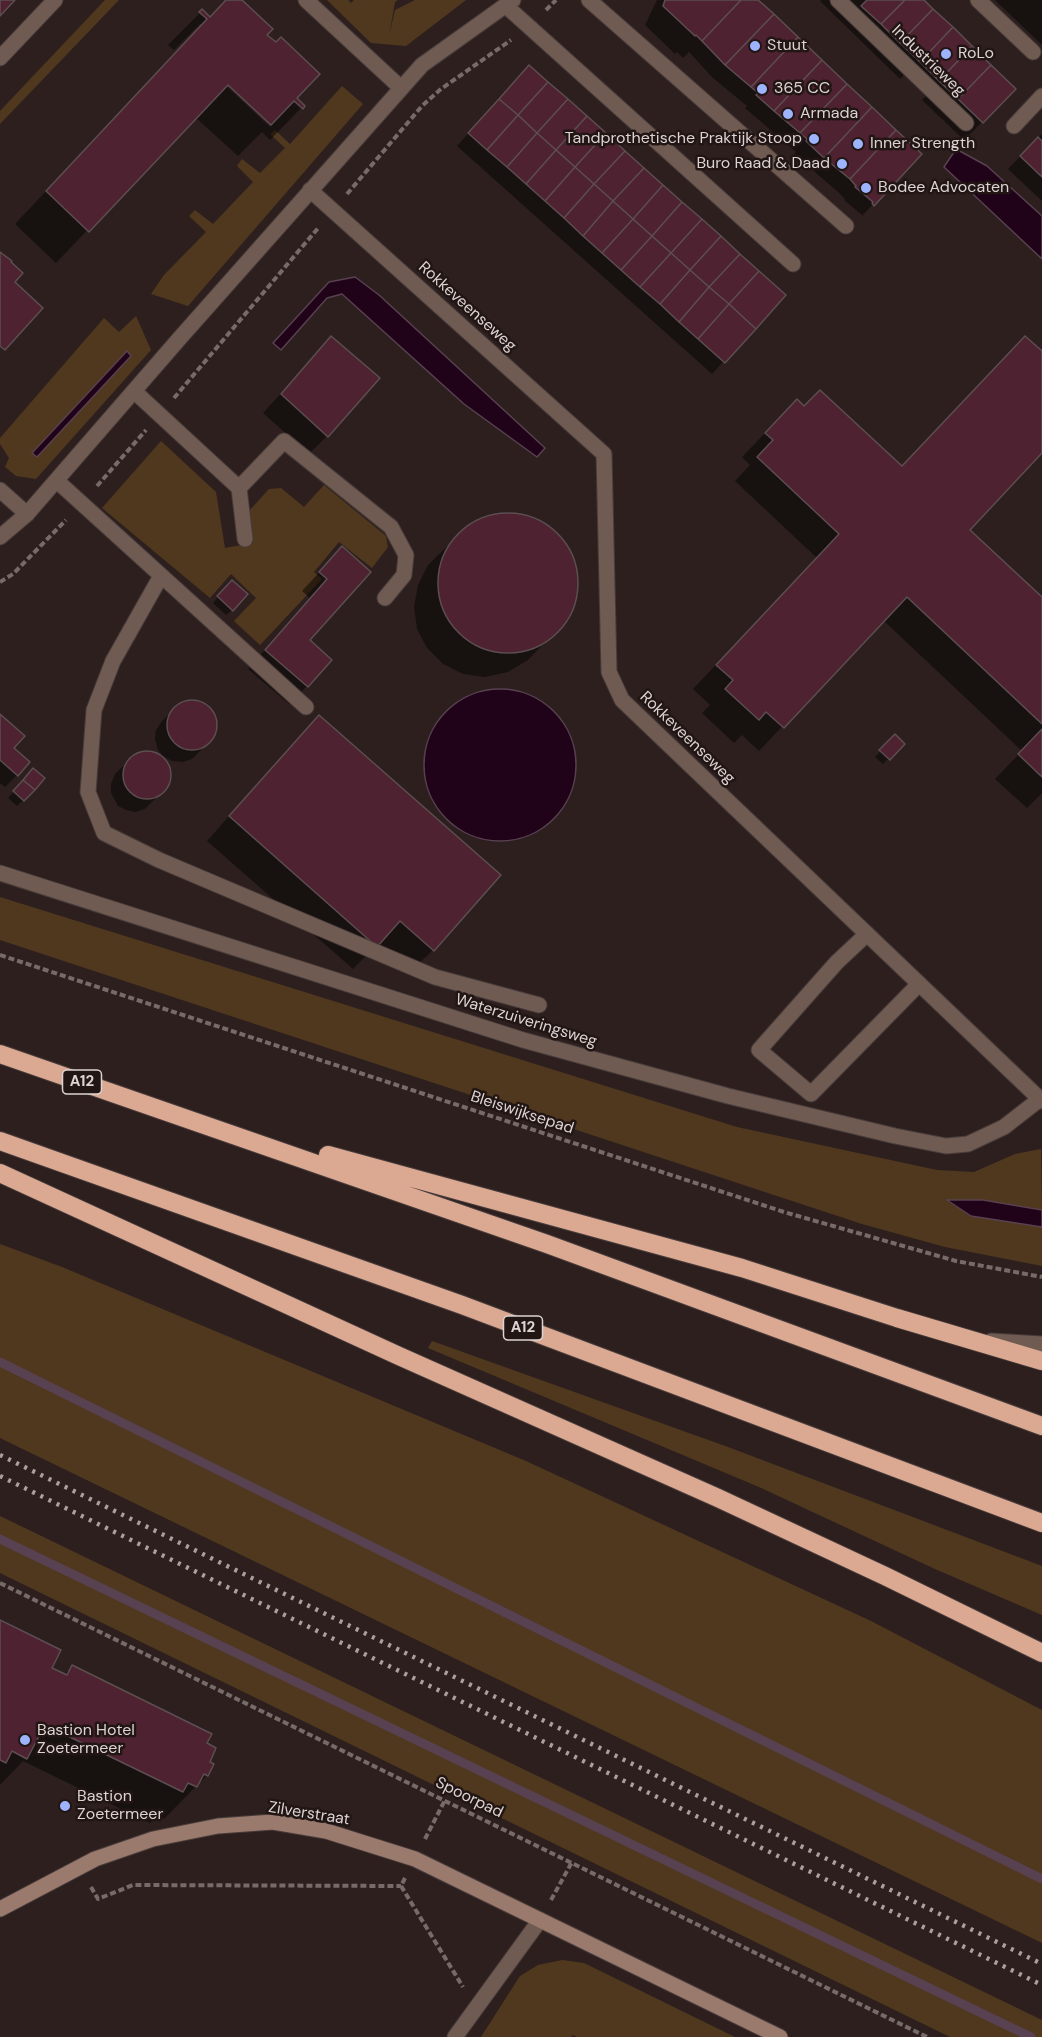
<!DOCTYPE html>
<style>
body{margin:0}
canvas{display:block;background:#2c1f1e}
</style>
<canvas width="1042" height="2037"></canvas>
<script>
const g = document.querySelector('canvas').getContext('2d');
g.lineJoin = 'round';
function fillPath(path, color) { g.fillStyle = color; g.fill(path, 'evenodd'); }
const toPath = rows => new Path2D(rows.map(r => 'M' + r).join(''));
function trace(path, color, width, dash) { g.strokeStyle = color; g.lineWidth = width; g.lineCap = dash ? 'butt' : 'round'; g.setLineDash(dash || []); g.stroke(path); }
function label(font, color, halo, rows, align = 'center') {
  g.font = font + ' "DM Sans",sans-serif'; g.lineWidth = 5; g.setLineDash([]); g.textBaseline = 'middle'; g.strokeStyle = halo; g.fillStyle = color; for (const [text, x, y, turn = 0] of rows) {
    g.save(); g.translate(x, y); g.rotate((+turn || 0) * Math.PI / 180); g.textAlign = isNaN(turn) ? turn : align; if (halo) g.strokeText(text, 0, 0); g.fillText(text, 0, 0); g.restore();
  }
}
fillPath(toPath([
 [105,0,119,0,0,124,0,111],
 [327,0,348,0,351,3,354,0,398,0,395,2,389,36,395,10,415,0,466,0,406,46,371,43],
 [342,86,363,104,188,306,151,294,164,275,206,232,189,216,195,210,213,224,253,182,237,166,242,159,260,173,285,148,270,134,275,130,290,144],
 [136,316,151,350,36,479,16,476,5,467,9,458,0,444,0,438,104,318,119,332],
 [161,441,216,492,225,548,253,543,249,511,269,489,281,488,304,507,324,485,386,536,388,547,372,568,339,542,314,572,322,579,260,645,234,621,256,598,231,574,210,598,102,508],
 [0,897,737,1127,937,1170,974,1172,1015,1154,1041,1149,1042,1210,983,1200,948,1201,971,1216,1042,1227,1042,1266,945,1247,862,1224,0,940],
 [0,1244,62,1267,526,1461,871,1621,1042,1710,1042,1943,0,1438],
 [432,1341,728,1447,1042,1566,1042,1615,935,1569,759,1487,428,1348],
 [0,1516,1042,2020,1042,2037,950,2037,0,1573],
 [562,1960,584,1963,735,2037,577,2037,573,2035,571,2037,481,2037,520,1976,538,1965]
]), '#50381e');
const water = toPath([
 [956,149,987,166,1042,216,1042,259,944,167,956,149],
 [355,277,379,295,545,448,537,457,464,404,342,294,327,298,281,350,273,343,329,282,355,277],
 [127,351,131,356,37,457,32,453,127,351],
 '424 765a76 76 0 1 1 152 0a76 76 0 1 1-152 0Z',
 [947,1200,983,1200,1042,1210,1042,1227,971,1216,947,1200]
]);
fillPath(water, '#200219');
trace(water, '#584150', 1.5);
fillPath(toPath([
 [228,0,239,0,265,35,295,98,303,106,270,140,262,132,238,156,195,117,56,263,15,224,204,24,200,24,174,50,168,45,202,11,209,18],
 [223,78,272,124,270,127,221,81],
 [657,0,756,0,920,154,861,217,862,215,844,200,845,199,837,191,794,154,796,152,745,108,747,106,713,78,689,52,683,58,677,52,675,54,645,25],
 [822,0,922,0,982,122,964,140,922,100,928,94,906,73,900,79,820,1],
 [995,0,1042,0,1042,45],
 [517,79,784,295,712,374,457,146],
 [1042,134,1042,201,1008,169],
 [331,338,327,436,309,454,263,413],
 [1042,353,1042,451,968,530,1042,599,1042,793,1027,808,995,779,1022,751,883,620,759,751,742,735,734,743,702,713,710,705,693,689,817,558,735,481,750,465,742,457,773,425,804,408,902,468],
 [512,514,535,519,554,532,569,550,576,572,576,596,568,618,528,660,508,672,485,677,463,674,443,664,427,648,417,629,414,607,418,585,428,565,469,525,490,516],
 [342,548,308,640,307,686,289,704,248,669,310,598,302,591],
 [226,588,232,610,226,615,213,603],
 [198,701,210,709,215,716,217,725,213,738,192,759,183,762,172,761,164,757,158,750,155,739,156,730,162,721,175,708,186,702],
 [0,716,12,748,17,775,5,787,0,783],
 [319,717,433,950,409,973,377,945,353,969,207,841,296,740],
 [895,736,903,744,883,764,875,757],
 [149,752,158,755,166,763,169,771,169,781,165,789,145,809,135,812,126,810,118,806,111,793,111,784,115,774,128,761,138,754],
 [28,776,43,779,17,806,8,798],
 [0,1622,50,1668,64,1675,72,1667,205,1744,207,1775,164,1819,158,1816,150,1823,23,1761,0,1785]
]), '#0007');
trace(toPath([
 [0,1362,1042,1879],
 [0,1539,1031,2037]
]), '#584150', 9);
const building = toPath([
 [0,0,15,0,0,16,0,0],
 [226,0,242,0,273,29,267,35,276,42,281,37,320,74,297,98,305,106,303,109,294,101,271,125,228,85,89,232,46,191,207,19,199,12,202,9,210,17,226,0],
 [665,0,741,0,702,41,696,35,695,36,663,6,665,0],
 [741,0,758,0,774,14,725,65,702,41,741,0],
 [867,0,905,0,881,24,861,6,867,0],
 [905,0,924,0,933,9,900,43,881,24,905,0],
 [933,9,953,27,920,62,900,43,933,9],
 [774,14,798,37,751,87,725,65,774,14],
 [953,27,972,46,939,81,920,62,953,27],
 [798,37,822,60,774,111,756,95,758,93,751,87,798,37],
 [972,46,991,65,958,99,939,81,972,46],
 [822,60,847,84,800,133,774,111,822,60],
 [529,65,548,82,518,115,499,99,529,65],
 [991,65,1016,89,983,123,958,99,991,65],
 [548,82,568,99,537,133,518,115,548,82],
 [847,84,872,107,824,158,806,141,807,139,800,133,847,84],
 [499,99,518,115,487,150,468,133,499,99],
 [568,99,587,116,556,150,537,133,568,99],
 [872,107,896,130,850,179,824,158,872,107],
 [518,115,537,133,507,167,487,150,518,115],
 [587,116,606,133,575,167,556,150,587,116],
 [896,130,922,154,874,206,872,203,873,202,855,187,856,186,850,179,896,130],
 [537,133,556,150,526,184,507,167,537,133],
 [606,133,625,151,594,184,575,167,606,133],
 [1038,137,1042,141,1042,177,1020,156,1038,137],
 [556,150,575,167,545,201,526,184,556,150],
 [625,151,644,168,613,201,594,184,625,151],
 [575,167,594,184,564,218,545,201,575,167],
 [644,168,663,185,633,219,613,201,644,168],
 [594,184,613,201,583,236,564,218,594,184],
 [663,185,682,202,652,236,633,219,663,185],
 [613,201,633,219,602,253,583,236,613,201],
 [682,202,702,219,671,253,652,236,682,202],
 [633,219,652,236,621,270,602,253,633,219],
 [702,219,721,236,690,270,671,253,702,219],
 [652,236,671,253,640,287,621,270,652,236],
 [721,236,740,254,709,287,690,270,721,236],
 [0,252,12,261,11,262,23,273,15,282,43,308,5,350,0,346,0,252],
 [671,253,690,270,660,304,640,287,671,253],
 [740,254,759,271,729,304,709,287,740,254],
 [690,270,709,287,679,322,660,304,690,270],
 [759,271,786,295,756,329,729,304,759,271],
 [709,287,729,304,698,339,679,322,709,287],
 [729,304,756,329,725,363,698,339,729,304],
 [331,336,380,378,328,437,281,394,331,336],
 [1025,336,1042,351,1042,453,970,530,1042,597,1042,724,907,597,784,728,766,712,759,720,725,689,733,680,716,665,839,534,757,457,773,440,765,433,797,399,804,406,820,390,902,466,1025,336],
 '438 583a70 70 0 1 1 140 0a70 70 0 1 1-140 0Z',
 [342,546,371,572,310,640,332,660,308,687,265,650,327,579,319,572,342,546],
 [232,580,248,594,233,611,217,596,232,580],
 '167 725a25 25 0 1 1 50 0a25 25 0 1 1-50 0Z',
 [0,714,25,736,14,748,30,762,18,776,0,760,0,714],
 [319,715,501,875,434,951,400,921,377,947,229,816,319,715],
 [1042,729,1042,777,1018,754,1042,729],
 [895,734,905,744,890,760,879,750,895,734],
 '123 775a24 24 0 1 1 48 0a24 24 0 1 1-48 0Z',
 [33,768,45,778,35,790,23,780,33,768],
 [23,780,35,790,24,801,13,791,23,780],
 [0,1620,61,1650,52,1668,67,1675,72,1665,212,1734,207,1743,216,1748,210,1762,214,1764,208,1776,204,1774,197,1787,188,1783,183,1792,45,1725,27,1759,12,1751,6,1763,0,1760,0,1620]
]);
fillPath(building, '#4e2231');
trace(building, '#5c4e51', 1.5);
const lane = toPath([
 [589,0,846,226],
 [838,0,966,123],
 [978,0,1033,52],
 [506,6,793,264],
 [1014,126,1042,96],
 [135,392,239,488,284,441,391,527,406,555,404,575,385,598],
 [57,481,306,707],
 [239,488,245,539],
 [0,490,27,514],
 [161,576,113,661,94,710,88,792,104,833,159,860,435,977,539,1005],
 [867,934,837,962,759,1050,811,1094,919,984],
 [991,1341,1042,1344]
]);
const street = toPath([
 [306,0,401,88],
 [0,58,55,0],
 [310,190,604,454,609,672,622,700,1042,1101],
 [0,537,27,514,179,339,422,65,513,0],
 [0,873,523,1040,728,1096,895,1136,946,1146,968,1144,1004,1127,1040,1099],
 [455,2037,540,1920]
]);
const secondary = toPath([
 [0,1909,95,1859,153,1839,218,1826,273,1822,326,1831,415,1859,780,2037]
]);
const highway = toPath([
 [0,1054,547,1244,1042,1426],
 [0,1141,462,1305,1042,1523],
 [328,1155,742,1268,897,1318,1042,1361],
 [0,1173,399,1356,718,1498,885,1576,1042,1653]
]);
trace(lane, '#483c3b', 17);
trace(street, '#483c3b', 17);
trace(secondary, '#483c3b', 17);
trace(highway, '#483c3b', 20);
trace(toPath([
 [546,10,556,0],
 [347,194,422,106,441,89,511,40],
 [174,398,319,227],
 [97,486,146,430],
 [0,582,13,574,66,520],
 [0,955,784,1212,956,1261,1042,1277],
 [0,1583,927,2037],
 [425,1839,445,1800],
 [405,1878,401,1886,463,1987],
 [91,1887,98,1899,133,1885,401,1886],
 [551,1900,572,1862]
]), '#776b6a', 4, [6, 3]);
trace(lane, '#6f5b52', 15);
trace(street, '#6f5b52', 15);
trace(secondary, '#9a7a6c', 15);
trace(highway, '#dba892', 18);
trace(toPath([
 [0,1455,1042,1964],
 [0,1476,1042,1985]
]), '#aaa09f', 4.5, [3, 6]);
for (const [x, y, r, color] of [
 [755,46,6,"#9db4fd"],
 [946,54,6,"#9db4fd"],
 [762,89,6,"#9db4fd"],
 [788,114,6,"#9db4fd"],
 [814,139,6,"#9db4fd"],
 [858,144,6,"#9db4fd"],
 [842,164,6,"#9db4fd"],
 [866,188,6,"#9db4fd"],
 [25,1740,6,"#9db4fd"],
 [65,1806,6,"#9db4fd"]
]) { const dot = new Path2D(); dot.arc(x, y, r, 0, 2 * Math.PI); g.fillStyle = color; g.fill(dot); trace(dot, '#221615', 2); }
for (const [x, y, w] of [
 [82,1082,39],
 [523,1328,39]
]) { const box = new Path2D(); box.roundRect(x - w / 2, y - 12, w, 24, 4.5); g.fillStyle = '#221615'; g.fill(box); trace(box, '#dcd3d2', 1.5); }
label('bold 15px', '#dcd3d2', null, [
 ["A12",82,1082],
 ["A12",523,1328]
]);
label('16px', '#dcd3d2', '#221615', [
 ["Stuut",767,46],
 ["RoLo",958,54],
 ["365 CC",774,89],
 ["Armada",800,114],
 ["Tandprothetische Praktijk Stoop",802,139,"right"],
 ["Inner Strength",870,144],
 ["Buro Raad & Daad",830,164,"right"],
 ["Bodee Advocaten",878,188],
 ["Bastion Hotel",37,1731],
 ["Zoetermeer",37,1749],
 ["Bastion",77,1797],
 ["Zoetermeer",77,1815]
], 'left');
label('16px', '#dcd3d2', '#221615', [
 ["Industrieweg",928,61,44],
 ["Rokkeveenseweg",467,307,42],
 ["Rokkeveenseweg",687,738,44],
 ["Waterzuiveringsweg",526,1021,17],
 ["Bleiswijksepad",522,1113,18],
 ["Spoorpad",469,1798,26],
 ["Zilverstraat",309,1814,9]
]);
</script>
